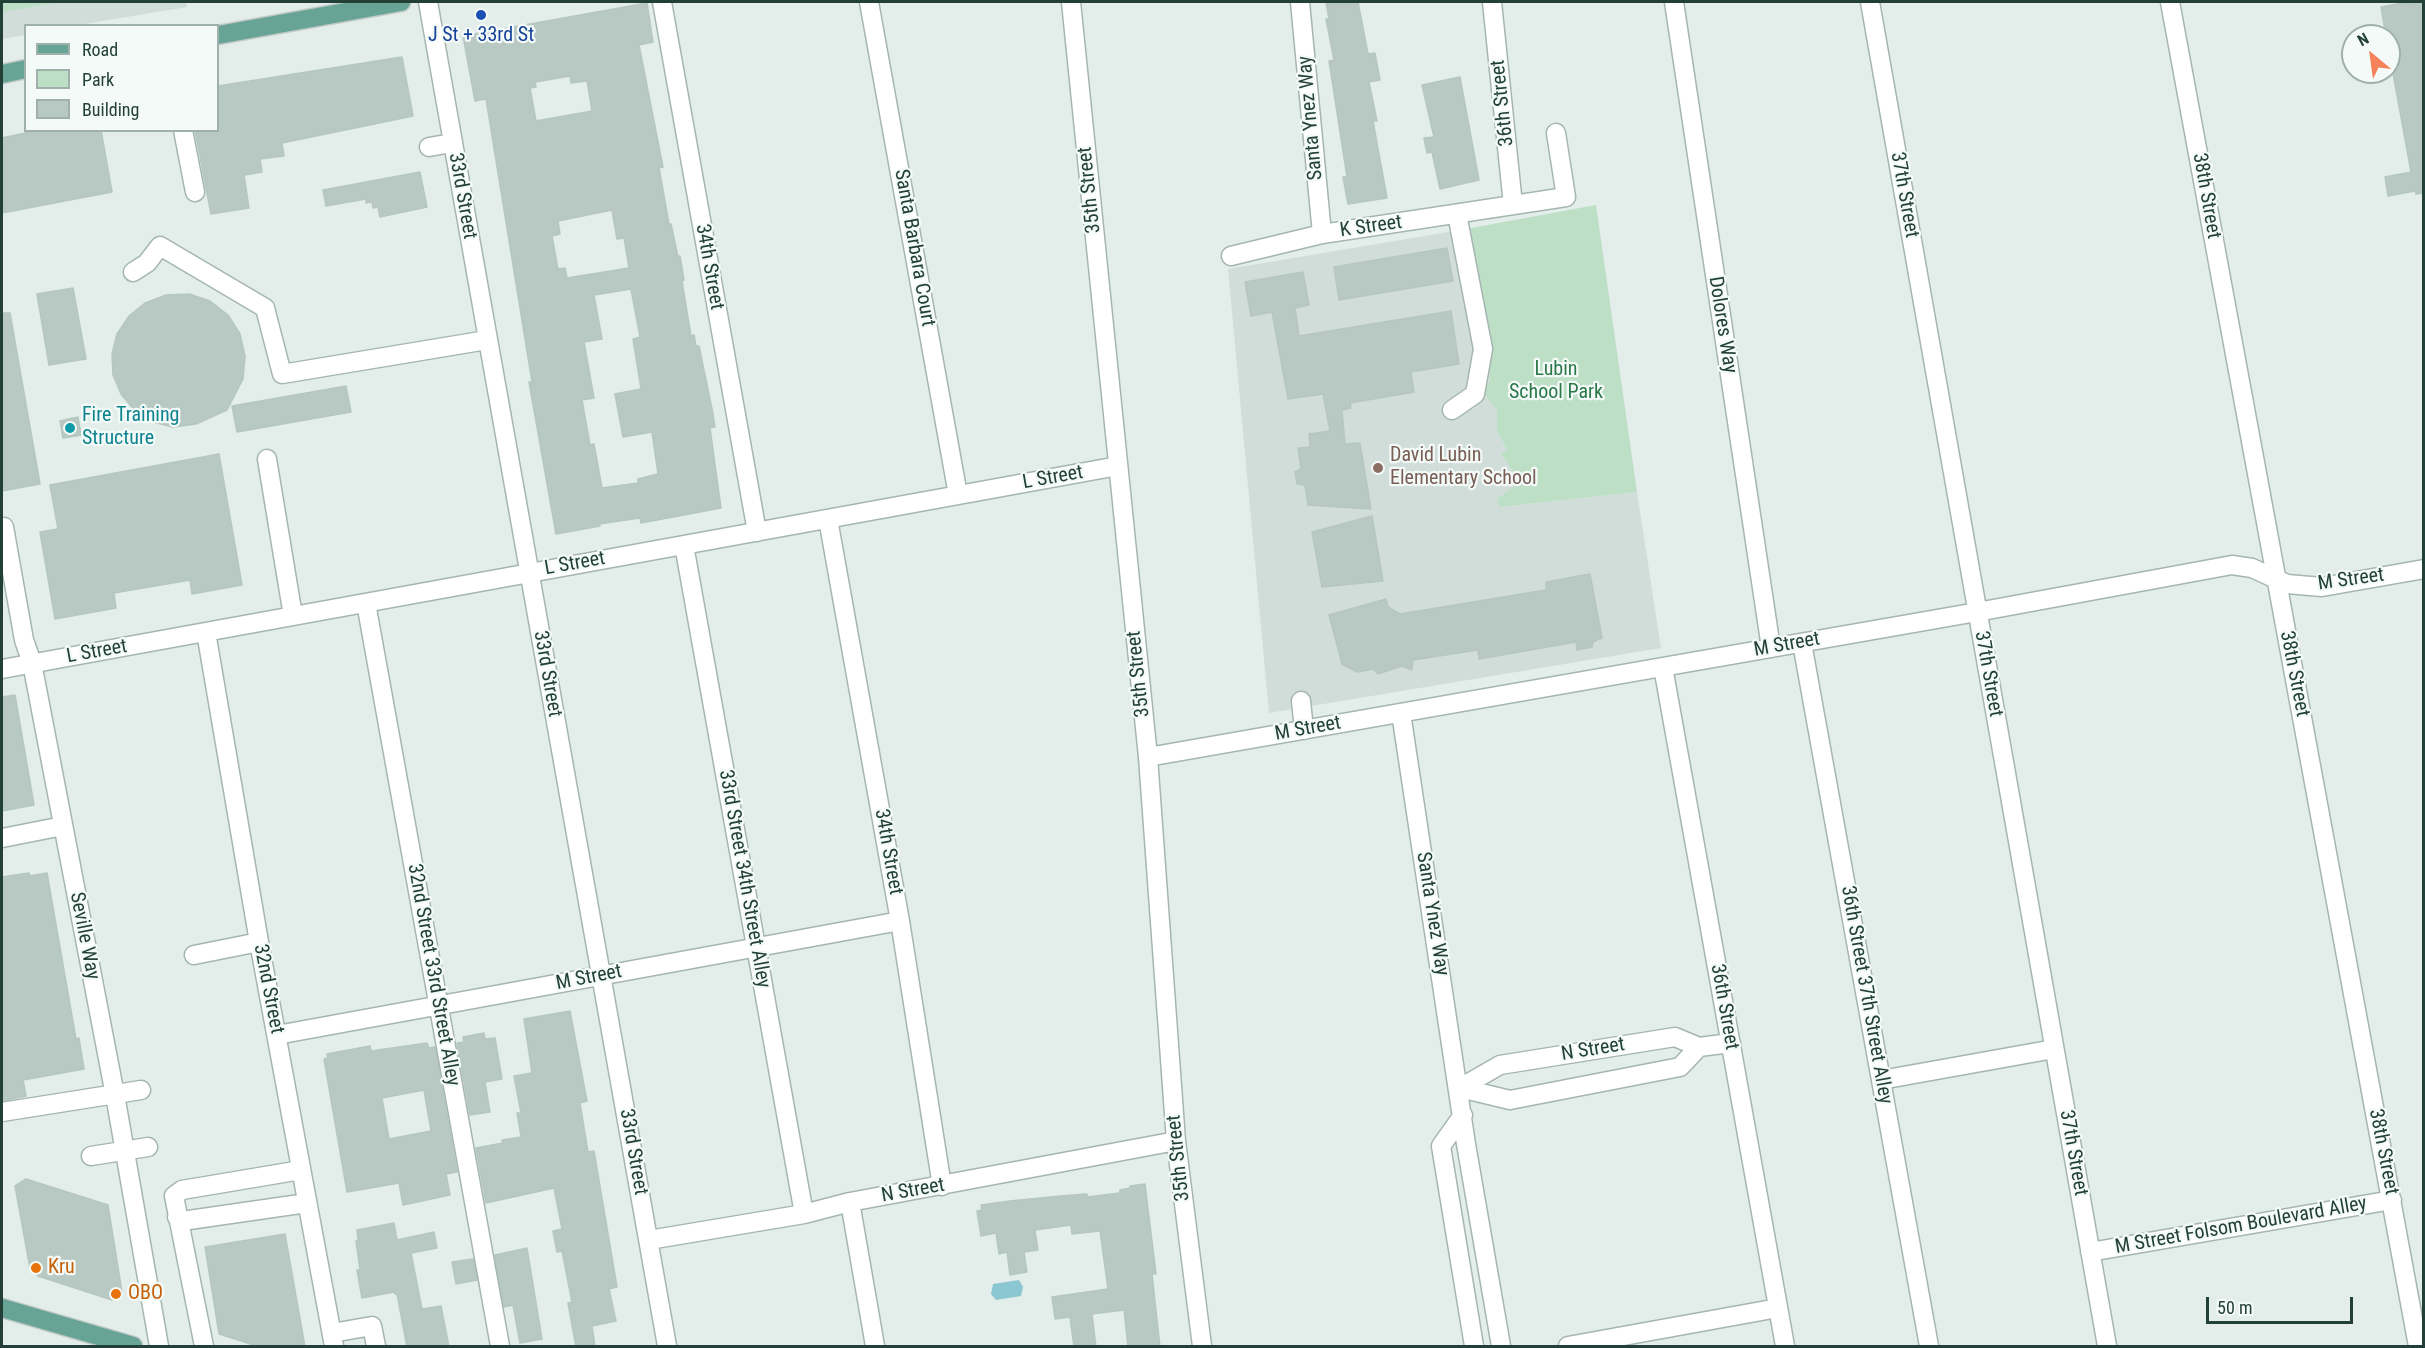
<!DOCTYPE html>
<style>
body{margin:0}
#map{position:relative;width:2425px;height:1348px;overflow:hidden;background:#e3ede9;font-family:"Roboto Condensed",sans-serif}
canvas{display:block}
.frame{position:absolute;inset:0;border:3px solid #224038;pointer-events:none}
.legend{position:absolute;left:24px;top:24px;width:195px;height:108px;box-sizing:border-box;background:#f4faf7;border:2px solid #a0b0ab;margin:0;padding:8px 10px;list-style:none;font-size:18px;color:#224038}
.legend li{display:flex;align-items:center;gap:12px;height:30px}
.legend b{width:30px;border:2px solid #a0b0ab}
.north{position:absolute;left:2341px;top:24px;width:60px;height:60px;box-sizing:border-box;background:#f4faf7;border:2px solid #a0b0ab;border-radius:50%;rotate:331deg;font-size:16px;font-weight:700;line-height:24px;text-align:center;color:#224038}
.north::after{content:'';display:block;margin:auto;width:21px;height:27px;background:#f5825a;clip-path:polygon(50% 0,100% 100%,50% 72%,0 100%)}
.scale{position:absolute;left:2206px;top:1297px;width:147px;height:27px;box-sizing:border-box;border:3px solid #224038;border-top:0;padding-left:8px;font-size:18px;line-height:21px;white-space:nowrap;color:#224038;-webkit-text-stroke:4px #f4faf7;paint-order:stroke}
</style>
<div id="map">
<canvas width="2425" height="1348"></canvas>
<div class="frame"></div>
<ul class="legend">
<li><b style="height:8px;background:#67a495"></b>Road</li>
<li><b style="height:16px;background:#bcdfc6"></b>Park</li>
<li><b style="height:16px;background:#b8c8c2"></b>Building</li>
</ul>
<div class="north">N</div>
<div class="scale">50 m</div>
</div>
<script>
const g = document.querySelector('canvas').getContext('2d');
g.lineJoin = 'round';
function fillPath(path, color) { g.fillStyle = color; g.fill(path, 'evenodd'); }
const toPath = rows => new Path2D(rows.map(r => 'M' + r).join(''));
function trace(path, color, width, dash) { g.strokeStyle = color; g.lineWidth = width; g.lineCap = dash ? 'butt' : 'round'; g.setLineDash(dash || []); g.stroke(path); }
function label(font, color, halo, rows, align = 'center') {
  g.font = font + ' "Roboto Condensed",sans-serif'; g.lineWidth = 4.5; g.setLineDash([]); g.textBaseline = 'middle'; g.strokeStyle = halo; g.fillStyle = color; for (const [text, x, y, turn = 0] of rows) {
    g.save(); g.translate(x, y); g.rotate((+turn || 0) * Math.PI / 180); g.textAlign = isNaN(turn) ? turn : align; if (halo) g.strokeText(text, 0, 0); g.fillText(text, 0, 0); g.restore();
  }
}
fillPath(toPath([
 [2,2,186,2,187,7,78,25,26,26,25,35,2,39],
 [1466,229,1490,361,1490,379,1484,394,1497,410,1497,431,1507,450,1501,454,1520,483,1497,499,1499,507,1637,492,1661,648,1269,713,1228,269]
]), '#d1ddd8');
fillPath(toPath([
 [2,2,59,2,2,12],
 [1596,205,1637,492,1499,507,1497,499,1520,482,1501,454,1507,450,1497,431,1497,410,1484,394,1490,379,1490,361,1466,229]
]), '#bcdfc6');
fillPath(toPath([
 [1019,1280,1023,1287,1021,1296,996,1300,991,1294,993,1284]
]), '#8ac7d3');
const building = toPath([
 [1326,2,1358,2,1368,54,1375,53,1380,80,1369,82,1377,121,1373,121,1387,198,1348,204,1343,177,1347,177,1329,61,1334,60,1326,19,1329,19,1326,2],
 [2408,2,2424,2,2424,193,2416,194,2415,191,2388,196,2385,177,2411,172,2389,51,2389,36,2386,36,2381,7,2408,2],
 [647,3,653,42,639,45,663,167,659,168,669,224,671,224,678,257,680,256,684,280,682,281,691,336,694,335,696,346,699,346,713,414,715,427,710,428,721,508,641,523,640,518,599,524,600,526,556,534,529,382,532,382,486,99,475,101,463,36,647,3],
 [570,76,571,83,587,81,592,111,536,121,530,88,536,87,535,82,570,76],
 [612,210,617,239,624,238,629,268,567,278,565,268,558,269,552,236,560,234,558,221,612,210],
 [631,289,640,337,633,339,641,389,615,394,623,437,652,432,658,474,638,479,638,483,602,488,594,444,590,445,582,400,594,398,584,342,602,339,594,295,631,289],
 [402,57,413,116,282,143,284,156,260,159,262,172,244,175,249,208,211,214,195,130,218,130,218,86,402,57],
 [1460,77,1479,180,1440,189,1432,152,1427,153,1424,138,1434,137,1422,85,1460,77],
 [39,130,101,130,112,192,2,213,2,138,39,130],
 [420,172,427,207,380,217,378,207,373,208,372,202,366,203,366,199,326,206,323,190,420,172],
 [1447,248,1453,281,1339,300,1334,267,1447,248],
 [1303,272,1309,305,1295,308,1299,336,1451,311,1459,364,1411,372,1414,392,1350,403,1351,408,1342,410,1345,444,1360,443,1371,509,1308,505,1305,485,1297,484,1295,472,1301,469,1298,448,1310,447,1309,434,1330,431,1323,394,1288,399,1272,312,1251,316,1245,282,1303,272],
 [73,288,86,359,49,365,37,294,73,288],
 [189,294,210,301,228,315,240,334,245,356,243,379,227,410,196,424,173,427,153,422,135,411,121,394,113,375,112,354,117,334,129,316,145,303,166,295,189,294],
 [2,313,10,313,40,484,2,491,2,313],
 [346,386,351,412,237,432,232,406,346,386],
 [78,417,81,435,63,438,60,421,78,417],
 [219,454,242,585,192,594,190,580,114,593,116,608,55,619,40,532,58,529,50,485,219,454],
 [1372,516,1383,581,1322,587,1312,532,1372,516],
 [1590,574,1602,638,1593,642,1592,647,1577,650,1576,642,1479,659,1478,650,1413,660,1412,670,1402,666,1378,674,1373,669,1357,672,1342,664,1329,615,1386,599,1388,607,1400,614,1546,590,1546,582,1590,574],
 [15,695,34,805,2,811,2,697,15,695],
 [29,873,30,876,47,873,76,1039,79,1038,84,1069,23,1080,26,1096,2,1101,2,877,29,873],
 [570,1011,587,1101,580,1103,588,1152,594,1151,617,1287,609,1289,616,1321,592,1326,595,1347,576,1347,568,1303,572,1302,562,1251,557,1252,553,1231,562,1229,554,1188,486,1203,476,1148,503,1143,502,1140,521,1137,517,1113,521,1113,514,1076,532,1073,524,1019,570,1011],
 [484,1033,485,1039,495,1038,502,1079,485,1082,490,1112,470,1115,457,1043,464,1042,463,1037,484,1033],
 [427,1043,429,1048,435,1047,457,1172,446,1174,450,1195,403,1205,399,1183,347,1192,324,1059,328,1058,327,1054,370,1046,371,1051,427,1043],
 [424,1090,431,1131,389,1139,382,1098,424,1090],
 [26,1179,108,1205,122,1292,119,1298,112,1300,38,1276,30,1268,15,1186,26,1179],
 [1145,1184,1156,1274,1152,1274,1160,1347,1128,1347,1124,1310,1092,1314,1096,1347,1074,1347,1070,1317,1055,1319,1052,1297,1108,1289,1100,1231,1072,1234,1071,1225,1035,1230,1038,1250,1024,1252,1027,1272,1010,1275,1007,1252,999,1254,996,1233,981,1236,977,1211,982,1210,981,1205,1010,1201,1061,1196,1087,1194,1087,1197,1120,1193,1120,1190,1130,1188,1130,1186,1145,1184],
 [394,1223,397,1240,434,1232,437,1248,411,1253,422,1309,441,1306,449,1347,407,1347,397,1294,395,1294,394,1292,362,1298,357,1270,360,1270,356,1241,358,1241,357,1230,394,1223],
 [285,1234,305,1347,260,1347,219,1334,205,1247,285,1234],
 [527,1248,542,1339,520,1343,513,1305,504,1307,495,1255,527,1248],
 [473,1259,477,1280,456,1284,452,1262,473,1259]
]);
fillPath(building, '#b8c8c2');
trace(building, '#b5c7c0', 1.5);
const minor = toPath([
 [428,2,667,1346],
 [662,2,757,532],
 [869,2,958,495],
 [1071,2,1148,757,1176,1141,1202,1346],
 [1300,2,1322,234],
 [1492,2,1513,205],
 [1674,2,1771,648],
 [1870,2,2107,1346],
 [2170,2,2418,1346],
 [183,130,195,192],
 [429,147,452,143],
 [1231,256,1322,234,1566,197,1556,133],
 [133,272,147,263,160,246,265,308,282,374,487,340],
 [1452,410,1475,394,1483,349,1457,214],
 [267,459,293,616],
 [828,519,900,921,942,1186],
 [4,527,24,640,32,663,115,1095,159,1346],
 [684,545,804,1214],
 [366,603,500,1346],
 [206,632,259,942,334,1346],
 [1802,643,1929,1346],
 [1663,667,1785,1346],
 [2,669,1118,466],
 [1301,701,1304,730],
 [1401,713,1466,1144,1501,1346],
 [1148,757,1977,612,2232,565,2252,568,2287,584,2322,587,2424,569],
 [2,838,63,826],
 [194,955,259,942],
 [277,1035,900,921],
 [1881,1080,2054,1049],
 [1460,1088,1500,1065,1675,1037,1699,1047,1731,1043],
 [1460,1088,1510,1100,1680,1067,1699,1047],
 [2,1112,141,1090],
 [1463,1115,1441,1146,1474,1346],
 [91,1156,148,1147],
 [850,1202,875,1346],
 [177,1217,182,1221,307,1203],
 [649,1240,804,1214,850,1202,1176,1141],
 [2090,1252,2392,1200],
 [332,1333,372,1326,376,1346],
 [204,1346,174,1196,182,1190,301,1170],
 [1568,1346,1778,1308]
]);
const major = toPath([
 [218,35,401,2],
 [2,74,26,69],
 [2,1308,133,1346]
]);
trace(minor, '#a5b6b0', 21);
trace(major, '#c1cac7', 21);
trace(minor, '#fff', 18);
trace(major, '#67a495', 18);
for (const [x, y, r, color] of [
 [481,15,6,"#1a4fb4"],
 [70,428,6,"#0f9aa8"],
 [1378,468,6,"#8d6e63"],
 [36,1268,6,"#e8710a"],
 [116,1294,6,"#e8710a"]
]) { const dot = new Path2D(); dot.arc(x, y, r, 0, 2 * Math.PI); g.fillStyle = color; g.fill(dot); trace(dot, '#f4faf7', 2); }
label('20px', '#164399', '#f4faf7', [
 ["J St + 33rd St",481,36]
]);
label('20px', '#224038', '#f4faf7', [
 ["36th Street",1503,103,-96],
 ["Santa Ynez Way",1311,118,-95],
 ["35th Street",1090,190,-96],
 ["37th Street",1904,195,80],
 ["33rd Street",462,196,80],
 ["38th Street",2206,196,80],
 ["K Street",1371,227,-8],
 ["Santa Barbara Court",914,248,80],
 ["34th Street",709,267,80],
 ["Dolores Way",1722,325,81],
 ["L Street",1053,478,-10],
 ["L Street",575,564,-10],
 ["M Street",2351,580,-8],
 ["M Street",1787,645,-10],
 ["L Street",97,652,-10],
 ["33rd Street",547,674,80],
 ["35th Street",1139,674,-96],
 ["37th Street",1988,674,80],
 ["38th Street",2294,674,79],
 ["M Street",1308,729,-10],
 ["34th Street",888,852,80],
 ["33rd Street 34th Street Alley",744,879,80],
 ["Santa Ynez Way",1432,914,81],
 ["Seville Way",84,936,79],
 ["32nd Street 33rd Street Alley",433,975,80],
 ["M Street",589,978,-11],
 ["32nd Street",268,989,79],
 ["36th Street 37th Street Alley",1866,995,80],
 ["36th Street",1724,1007,80],
 ["N Street",1593,1050,-9],
 ["33rd Street",633,1152,80],
 ["38th Street",2383,1152,79],
 ["37th Street",2073,1153,80],
 ["35th Street",1179,1158,-96],
 ["N Street",913,1191,-10],
 ["M Street Folsom Boulevard Alley",2241,1226,-10]
]);
label('20px', '#2b784a', '#f4faf7', [
 ["Lubin",1556,370],
 ["School Park",1556,393]
]);
label('20px', '#0d838f', '#f4faf7', [
 ["Fire Training",82,416],
 ["Structure",82,439]
], 'left');
label('20px', '#785e54', '#f4faf7', [
 ["David Lubin",1390,456],
 ["Elementary School",1390,479]
], 'left');
label('20px', '#c56008', '#f4faf7', [
 ["Kru",48,1268],
 ["OBO",128,1294]
], 'left');
</script>
